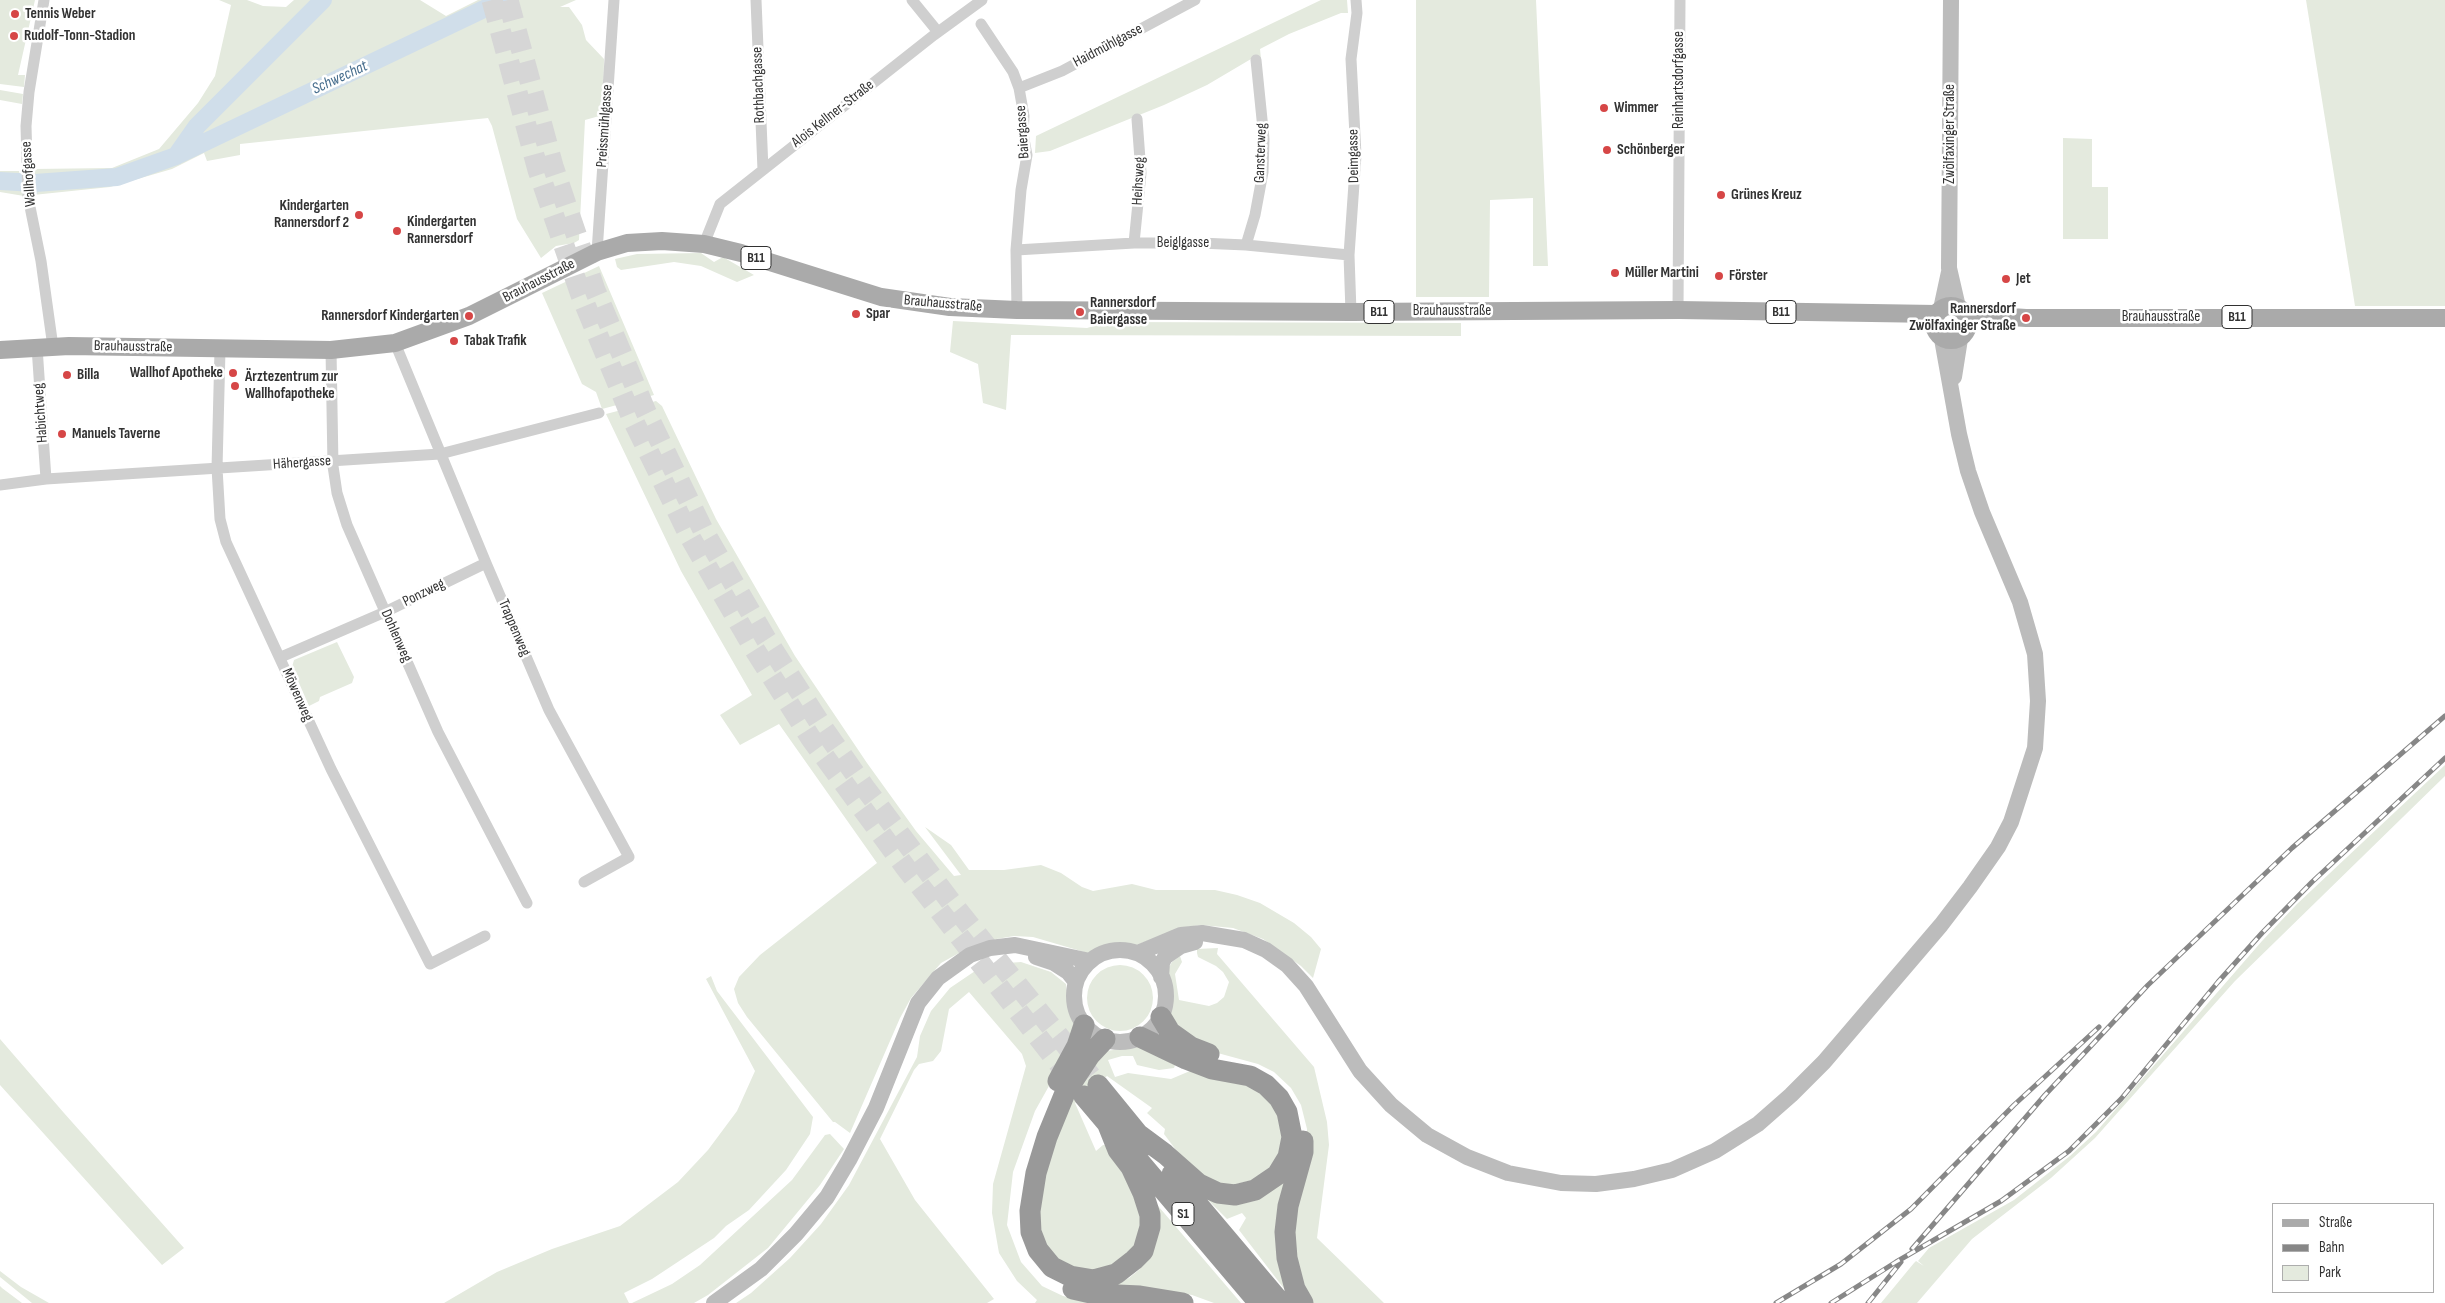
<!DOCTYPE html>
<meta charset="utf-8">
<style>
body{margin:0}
#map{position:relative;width:2445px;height:1303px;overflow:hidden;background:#fff;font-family:"Sofia Sans Condensed",sans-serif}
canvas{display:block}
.legend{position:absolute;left:2272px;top:1203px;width:162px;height:90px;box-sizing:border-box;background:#fff;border:1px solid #adadad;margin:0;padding:6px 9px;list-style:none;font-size:15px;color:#323232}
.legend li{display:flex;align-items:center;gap:10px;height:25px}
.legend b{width:25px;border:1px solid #adadad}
</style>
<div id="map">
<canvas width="2445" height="1303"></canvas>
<ul class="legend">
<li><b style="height:6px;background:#aaa"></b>Straße</li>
<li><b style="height:6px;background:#878787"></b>Bahn</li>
<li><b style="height:14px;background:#e4eade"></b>Park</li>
</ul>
</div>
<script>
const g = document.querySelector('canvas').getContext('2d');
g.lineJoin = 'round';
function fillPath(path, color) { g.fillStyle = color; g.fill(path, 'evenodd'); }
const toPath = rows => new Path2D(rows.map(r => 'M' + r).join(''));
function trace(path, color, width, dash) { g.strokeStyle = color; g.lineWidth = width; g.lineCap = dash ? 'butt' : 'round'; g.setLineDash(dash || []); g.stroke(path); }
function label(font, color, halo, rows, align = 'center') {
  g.font = font + ' "Sofia Sans Condensed",sans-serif'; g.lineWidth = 5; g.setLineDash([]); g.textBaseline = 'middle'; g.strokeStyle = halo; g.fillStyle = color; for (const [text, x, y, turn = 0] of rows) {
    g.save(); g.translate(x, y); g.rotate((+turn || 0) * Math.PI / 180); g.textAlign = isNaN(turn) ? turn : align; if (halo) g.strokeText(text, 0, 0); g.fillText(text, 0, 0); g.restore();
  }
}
fillPath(toPath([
 [0,0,35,0,18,75,25,75,24,87,0,84],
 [219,0,247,0,263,6,286,7,294,0,420,0,446,16,478,0,576,0,560,7,569,7,582,25,586,40,604,59,603,115,585,120,579,240,574,243,556,246,541,258,517,219,492,126,488,118,240,144,240,155,207,161,204,153,172,169,110,187,33,195,33,169,112,168,159,149,198,103,215,76,231,5],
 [1321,0,1347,0,1348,13,1341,13,1289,34,1260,49,1261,59,1251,59,1207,85,1164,105,1050,151,1035,153,1036,136],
 [1416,0,1536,0,1548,266,1533,266,1533,198,1490,200,1489,297,1416,297],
 [2306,0,2445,0,2445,306,2355,306],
 [0,90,23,94,22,104,0,100],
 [2063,138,2092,139,2092,187,2108,187,2108,239,2063,239],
 [0,171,19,171,24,196,0,192],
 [701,253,714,262,723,257,754,275,737,282,701,266,674,262,621,270,617,267,615,259,637,254],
 [599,266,654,395,602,409,596,392,582,384,542,293],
 [953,321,1087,328,1107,322,1461,323,1461,336,1011,335,1006,410,983,403,978,364,950,352],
 [656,401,662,406,716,519,795,656,867,763,916,831,954,876,961,875,925,827,951,845,969,870,1004,870,1041,865,1061,873,1082,887,1093,891,1132,884,1156,890,1215,890,1237,895,1260,903,1294,923,1311,937,1321,949,1313,978,1301,966,1263,939,1233,928,1201,925,1179,928,1137,945,1113,945,1091,954,1033,937,1014,936,979,942,941,963,911,998,900,1018,850,1133,835,1122,833,1122,747,1017,738,1003,734,989,739,977,760,955,877,863,779,724,740,745,720,715,752,695,681,571,606,414],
 [337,642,354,677,352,683,320,697,319,701,309,706,292,667,294,660],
 [2445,765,2445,776,2235,981,2095,1138,2051,1178,1972,1239,1917,1303,1881,1303,1914,1263,1916,1261,1924,1266,1918,1261,1929,1248,2014,1200,2070,1156,2096,1132,2262,941,2297,904],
 [1218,948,1217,954,1314,1067,1327,1122,1329,1145,1317,1238,1384,1303,1307,1303,1289,1242,1307,1146,1307,1129,1301,1105,1291,1088,1274,1072,1258,1064,1203,1049,1169,1016,1171,993,1168,969,1172,962,1180,956,1182,962,1175,974,1179,1000,1209,1006,1217,1003,1224,997,1229,982,1223,972,1216,966,1198,957,1197,953,1197,949],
 [1021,962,1051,972,1066,984,1069,1013,1077,1028,1073,1043,1035,1111,1013,1172,1007,1225,1021,1262,1042,1286,1063,1296,1086,1301,1115,1303,1035,1303,1037,1300,1017,1281,999,1253,992,1213,993,1184,1026,1066,1022,1054,969,992,949,1009,941,1051,933,1061,919,1064,914,1070,880,1139,915,1200,994,1299,987,1303,736,1303,751,1293,790,1258,821,1224,849,1185,917,1057,920,1036,931,1011,950,988,978,969,994,964],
 '1087 998a33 33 0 1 1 66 0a33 33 0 1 1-66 0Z',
 [711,976,717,991,813,1117,810,1134,786,1170,749,1210,726,1226,714,1238,652,1279,624,1293,629,1303,444,1303,497,1272,552,1249,620,1226,678,1182,708,1150,737,1111,755,1071,706,979],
 [0,1039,64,1113,184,1248,162,1265,0,1085],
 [1139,1047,1175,1065,1174,1068,1159,1070,1137,1065,1133,1056,1122,1056,1108,1060,1115,1077,1128,1073,1171,1079,1190,1071,1251,1086,1278,1107,1284,1148,1260,1181,1232,1186,1215,1182,1188,1166,1164,1134,1165,1129,1147,1113,1152,1108,1107,1076,1075,1103,1096,1151,1103,1145,1106,1145,1140,1199,1144,1235,1110,1273,1057,1266,1035,1224,1036,1205,1069,1100,1105,1051],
 [830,1134,844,1149,820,1185,768,1248,708,1295,694,1303,632,1303,672,1284,700,1265,792,1180,825,1135],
 [1289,1171,1289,1295,1239,1230,1246,1218,1242,1213,1227,1219,1201,1193],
 [1153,1200,1241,1303,1214,1303,1192,1295,1162,1290,1110,1286,1129,1278,1140,1269],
 [0,1271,21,1287,49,1303,32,1303,0,1277],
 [0,1286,2,1288,22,1303,0,1303]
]), '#e4eade');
trace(toPath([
 [35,183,36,193]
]), '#d0deea', 3);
trace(toPath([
 [176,156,197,126,323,0],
 [0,181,35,183,117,177,176,156,503,0]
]), '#d0deea', 18);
trace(toPath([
 [492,0,538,170,581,295,632,418,690,537,753,647,810,737,906,868,1074,1083],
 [508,0,553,166,595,290,646,412,703,530,766,639,823,728,865,788,951,902,1098,1085]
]), '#d6d6d6', 21, [21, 11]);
trace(toPath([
 [44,0,29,92,26,126,28,197,41,261,53,347],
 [756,0,763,170],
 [912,0,938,32],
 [981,24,1013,72,1019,88,1024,116,1023,134,1027,155,1021,190,1016,250,1017,310],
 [1019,88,1062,71,1195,0],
 [1134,243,1141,173,1137,119],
 [704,244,720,204,934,35,982,0],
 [1246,245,1255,215,1263,172,1264,139,1256,60],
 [1016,250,1134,243,1200,243,1246,245,1349,255],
 [597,252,614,0],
 [1678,310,1680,0],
 [1351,312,1349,255,1356,155,1351,59,1357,13,1356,0],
 [395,343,486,563,549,710,629,857,584,882],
 [37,347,46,479],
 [220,350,217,468,220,519,226,542,331,769,430,964,485,936],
 [331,350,333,466,337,493,347,525,438,732,527,903],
 [0,485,46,479,440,454,599,413],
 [281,657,385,612,486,563]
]), '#cfcfcf', 11);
trace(toPath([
 [1951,0,1949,268,1958,307],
 [1941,309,1949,272],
 [1954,377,1960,339],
 '1074 996a46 46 0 1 1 92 0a46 46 0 1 1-92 0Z',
 [1138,953,1181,935,1202,933,1244,940,1266,950,1287,965,1306,986,1360,1071,1391,1105,1427,1135,1467,1157,1508,1173,1561,1183,1596,1184,1634,1179,1672,1170,1715,1151,1758,1124,1791,1095,1824,1062,1941,925,1970,887,1998,847,2011,822,2035,748,2038,701,2035,654,2020,602,1982,512,1968,471,1959,434,1942,339],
 [1036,957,1054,963,1068,972,1076,982],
 [1161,977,1162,963,1165,957,1181,946,1195,942],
 [714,1303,761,1269,796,1234,827,1197,849,1160,876,1108,918,1003,938,978,970,955,990,948,1015,945,1090,961]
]), '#bcbcbc', 16);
trace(toPath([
 '1934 323a17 17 0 1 1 34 0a17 17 0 1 1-34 0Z',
 [1966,314,2026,318,2445,318],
 [0,350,69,346,331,350,395,343,469,316,597,252,627,243,662,241,704,244,741,253,881,297,950,307,1017,310,1351,312,1678,310,1936,314]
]), '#aaa', 18);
trace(toPath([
 [1161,1017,1170,1032,1191,1047,1209,1054],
 [1105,1039,1090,1055,1065,1093,1047,1137,1036,1173,1030,1211,1031,1232,1038,1250,1052,1267,1070,1276,1094,1280,1116,1274,1134,1260,1143,1251,1150,1227,1150,1215,1143,1193,1131,1167,1118,1150,1108,1125],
 [1058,1081,1077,1046,1084,1025],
 [1098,1085,1147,1145],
 [1084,1096,1259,1303],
 [1138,1134,1165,1154,1199,1184,1218,1193,1235,1195,1255,1190,1277,1175,1288,1157,1292,1137,1287,1112,1279,1098,1266,1085,1250,1076,1212,1069,1186,1059,1140,1037],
 [1172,1174,1281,1303],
 [1073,1289,1095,1294,1140,1296,1183,1303],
 [1303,1303,1295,1289,1287,1258,1285,1232,1288,1206,1303,1152,1303,1141]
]), '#999', 21);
const rail = toPath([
 [1912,1249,2045,1095,2148,985,2292,848,2445,716],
 [1776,1303,1841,1264,1911,1209,2014,1105,2099,1027],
 [1831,1303,1896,1262,2001,1201,2069,1151,2121,1099,2218,982,2262,933,2312,882,2445,758],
 [1868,1303,1901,1262]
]);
trace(rail, '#878787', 5);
trace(rail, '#fff', 3, [9]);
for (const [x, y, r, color] of [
 [15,14,5,"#d64646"],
 [14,36,5,"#d64646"],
 [1604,108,5,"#d64646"],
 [1607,150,5,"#d64646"],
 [1721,195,5,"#d64646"],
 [359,215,5,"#d64646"],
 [397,231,5,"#d64646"],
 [1615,273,5,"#d64646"],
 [1719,276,5,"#d64646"],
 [2006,279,5,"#d64646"],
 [1080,312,5,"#d64646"],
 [856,314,5,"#d64646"],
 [469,316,5,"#d64646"],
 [2026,318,5,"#d64646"],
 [454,341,5,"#d64646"],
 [233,373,5,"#d64646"],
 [67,375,5,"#d64646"],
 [235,386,5,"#d64646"],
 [62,434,5,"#d64646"]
]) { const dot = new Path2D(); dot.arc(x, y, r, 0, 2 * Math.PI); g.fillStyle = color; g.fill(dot); trace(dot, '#fff', 2); }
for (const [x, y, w] of [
 [756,258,30],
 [1379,312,30],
 [1781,312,30],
 [2237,317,30],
 [1183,1214,22]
]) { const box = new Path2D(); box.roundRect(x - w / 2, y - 11.5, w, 23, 4); g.fillStyle = '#fff'; g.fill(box); trace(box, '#323232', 1); }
label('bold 14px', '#323232', null, [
 ["B11",756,258],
 ["B11",1379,312],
 ["B11",1781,312],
 ["B11",2237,317],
 ["S1",1183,1214]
]);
label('bold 15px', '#323232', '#fff', [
 ["Tennis Weber",25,14],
 ["Rudolf-Tonn-Stadion",24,36],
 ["Wimmer",1614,108],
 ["Schönberger",1617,150],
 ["Grünes Kreuz",1731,195],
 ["Kindergarten",349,206,"right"],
 ["Rannersdorf 2",349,223,"right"],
 ["Kindergarten",407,222],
 ["Rannersdorf",407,239],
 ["Müller Martini",1625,273],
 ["Förster",1729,276],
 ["Jet",2016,279],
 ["Rannersdorf",1090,303],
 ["Baiergasse",1090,320],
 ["Rannersdorf",2016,309,"right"],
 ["Zwölfaxinger Straße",2016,326,"right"],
 ["Spar",866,314],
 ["Rannersdorf Kindergarten",459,316,"right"],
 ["Tabak Trafik",464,341],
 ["Wallhof Apotheke",223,373,"right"],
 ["Billa",77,375],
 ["Ärztezentrum zur",245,377],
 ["Wallhofapotheke",245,394],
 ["Manuels Taverne",72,434]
], 'left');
label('15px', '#323232', '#fff', [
 ["Haidmühlgasse",1108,46,-28],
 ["Reinhartsdorfgasse",1679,80,-90],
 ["Rothbachgasse",759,85,-92],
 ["Alois Kellner-Straße",833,114,-38],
 ["Preissmühlgasse",605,126,-86],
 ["Baiergasse",1023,132,-94],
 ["Zwölfaxinger Straße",1950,134,-90],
 ["Gansterweg",1261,153,-88],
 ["Deimgasse",1354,156,-91],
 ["Wallhofgasse",29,174,-94],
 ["Heihsweg",1139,181,-87],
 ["Beiglgasse",1183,243],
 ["Brauhausstraße",539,281,-27],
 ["Brauhausstraße",943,304,5],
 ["Brauhausstraße",1452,311],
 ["Brauhausstraße",2161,317],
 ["Brauhausstraße",133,347,1],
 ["Habichtweg",41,413,-94],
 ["Hähergasse",302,463,-4],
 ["Ponzweg",424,593,-26],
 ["Trappenweg",514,628,67],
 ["Dohlenweg",396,636,66],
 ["Möwenweg",297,695,66]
]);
label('italic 16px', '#466d8d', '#fff', [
 ["Schwechat",340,78,-25]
]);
</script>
